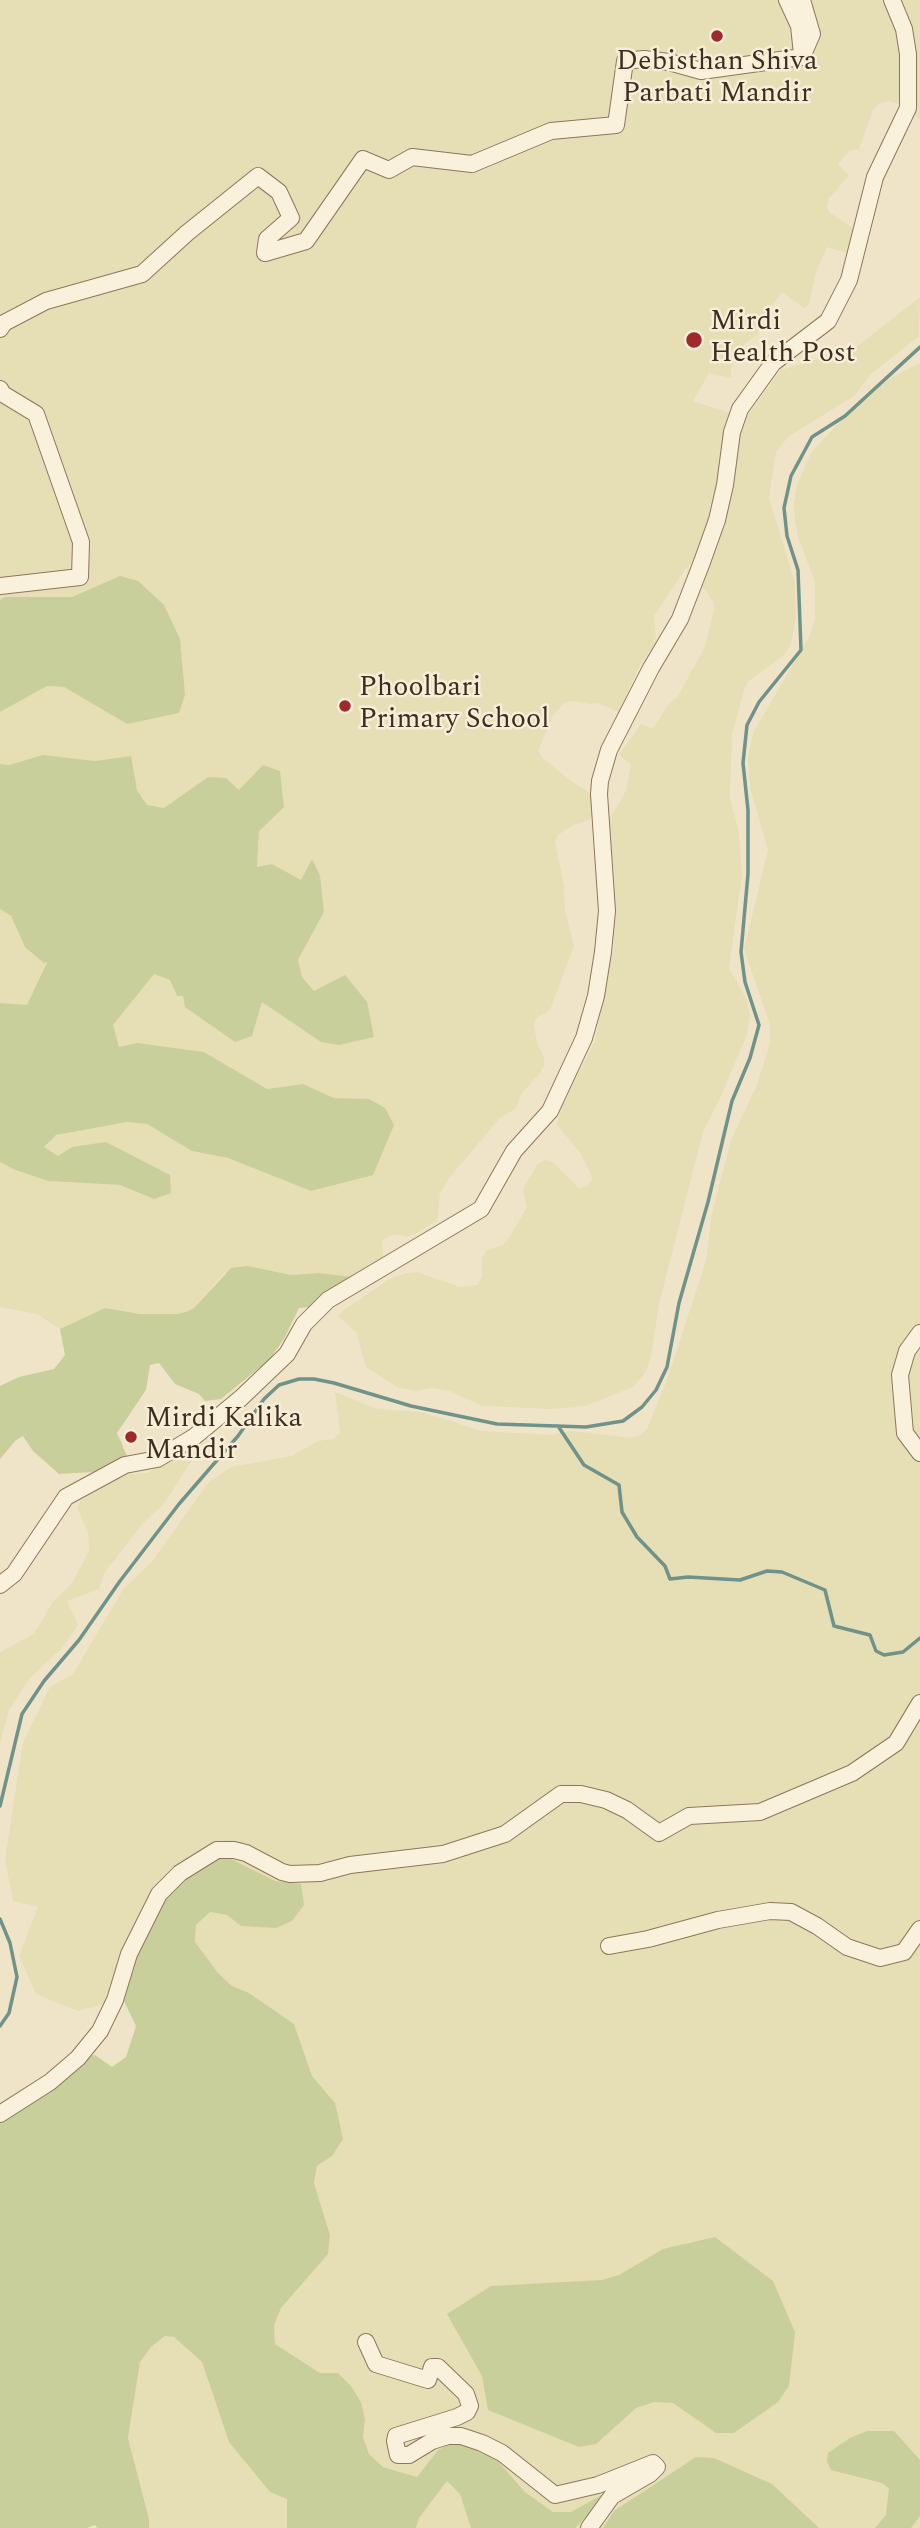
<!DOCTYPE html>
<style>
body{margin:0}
canvas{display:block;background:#f0e4c8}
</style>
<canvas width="920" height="2528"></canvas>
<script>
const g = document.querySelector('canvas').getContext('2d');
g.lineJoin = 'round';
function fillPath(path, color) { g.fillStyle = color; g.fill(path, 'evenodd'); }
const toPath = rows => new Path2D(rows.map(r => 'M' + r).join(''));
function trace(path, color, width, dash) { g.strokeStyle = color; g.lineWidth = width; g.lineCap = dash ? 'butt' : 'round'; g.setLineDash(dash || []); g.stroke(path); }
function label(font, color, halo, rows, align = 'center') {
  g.font = font + ' Spectral,serif'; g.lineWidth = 5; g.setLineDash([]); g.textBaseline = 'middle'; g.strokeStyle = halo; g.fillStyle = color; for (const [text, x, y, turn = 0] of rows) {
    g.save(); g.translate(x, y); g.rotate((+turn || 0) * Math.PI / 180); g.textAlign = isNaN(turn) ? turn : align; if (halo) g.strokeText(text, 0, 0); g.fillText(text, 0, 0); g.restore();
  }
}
fillPath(toPath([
 [0,0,920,0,920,120,897,103,888,101,880,103,873,110,859,149,849,151,838,164,849,175,829,199,827,207,829,212,855,230,850,254,827,247,816,272,809,305,804,308,782,292,765,315,757,335,746,343,736,357,731,369,731,378,709,373,693,401,733,414,724,435,722,479,717,501,696,558,684,571,654,616,656,634,655,643,640,665,619,712,598,703,590,704,572,701,563,704,552,717,538,751,543,758,571,781,594,796,594,813,589,820,573,825,558,835,555,842,564,886,565,911,574,946,550,1010,536,1018,534,1026,537,1043,544,1057,544,1066,540,1073,522,1093,515,1109,500,1118,449,1178,440,1194,437,1221,415,1234,406,1237,397,1234,389,1236,382,1240,383,1258,366,1266,352,1277,318,1273,291,1275,248,1266,224,1273,194,1308,186,1312,177,1314,140,1314,105,1308,60,1329,37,1314,0,1307,0,1162,13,1169,48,1181,120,1185,154,1199,72,1147,58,1156,44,1147,56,1135,127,1122,147,1124,192,1151,228,1158,311,1191,369,1099,334,1098,303,1084,267,1089,204,1052,119,1048,113,1025,154,973,170,980,177,996,183,995,252,1036,262,1002,321,1042,314,991,302,977,298,960,324,912,312,860,302,881,272,864,257,868,259,831,239,790,208,777,164,808,147,805,137,790,130,756,95,761,43,755,9,765,0,764,0,712,46,686,64,687,127,724,120,576,72,597,5,597,0,600],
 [920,297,919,336,871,374,854,396,788,437,776,452,769,498,795,583,796,619,790,646,784,655,748,682,744,690,732,735,730,798,739,832,742,876,729,968,747,1000,750,1016,747,1034,722,1094,703,1132,659,1304,651,1357,645,1373,633,1387,585,1406,550,1409,482,1406,450,1391,432,1388,415,1391,397,1387,366,1367,356,1332,338,1316,344,1310,391,1278,408,1273,417,1272,460,1287,477,1285,482,1277,482,1258,487,1250,503,1245,509,1238,527,1207,523,1189,537,1165,545,1160,553,1163,579,1188,587,1186,593,1179,581,1154,557,1125,560,1108,595,1041,614,946,605,835,606,826,626,791,631,764,619,755,641,724,653,728,668,705,678,696,705,647,714,610,713,601,702,586,704,577,734,441,748,415,781,370,855,348],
 [920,363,920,2528,575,2528,601,2504,610,2490,571,2512,553,2512,525,2492,495,2458,438,2450,417,2477,383,2467,369,2454,363,2437,365,2419,361,2402,351,2386,338,2373,320,2373,275,2344,274,2325,281,2308,328,2253,330,2235,314,2183,317,2166,332,2156,335,2103,312,2076,294,2024,249,1993,232,1986,218,1973,195,1942,196,1925,210,1912,227,1915,242,1926,275,1881,225,1857,123,1999,78,2011,36,1994,19,1956,38,1907,13,1901,5,1859,23,1742,50,1687,73,1674,124,1588,150,1564,208,1483,231,1467,292,1456,318,1441,333,1439,340,1433,335,1392,377,1409,422,1412,481,1431,552,1435,570,1431,632,1438,640,1435,647,1429,667,1380,706,1261,711,1217,731,1140,757,1085,770,1043,770,1025,744,949,768,850,750,788,748,759,753,733,810,635,815,619,815,582,798,537,795,520,794,502,797,485,811,453,845,416,892,377],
 [0,909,11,916,25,947,47,960,27,1006,0,1003],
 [196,1454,163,1505,144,1522,105,1572,99,1589,67,1601,78,1625,63,1647,29,1679,9,1710,0,1743,0,1652,34,1634,52,1603,72,1583,89,1551,88,1532,77,1508,81,1500,112,1481,129,1474,147,1473,178,1455],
 [165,2336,174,2337,202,2362,229,2442,287,2499,287,2528,149,2528,149,2519,128,2438,140,2362,151,2347],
 [447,2480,460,2494,471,2528,416,2528,419,2518]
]), '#e6deb5');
fillPath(toPath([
 [120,576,138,581,164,605,180,639,185,695,179,713,127,724,64,687,47,686,0,712,0,600,5,597,72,597],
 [43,755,95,761,131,756,137,790,147,805,164,808,208,777,226,778,239,790,263,765,280,771,284,807,259,831,257,867,272,864,301,880,312,859,320,876,324,912,298,960,302,977,314,991,345,975,367,1002,374,1037,339,1045,321,1042,262,1002,252,1036,235,1042,185,1007,183,996,177,996,170,980,154,974,113,1025,119,1047,137,1043,204,1052,267,1089,303,1084,334,1098,369,1099,385,1108,394,1125,373,1175,311,1191,228,1158,192,1151,147,1124,127,1122,56,1135,44,1147,58,1156,72,1147,106,1142,170,1175,171,1193,154,1199,120,1185,48,1181,13,1169,0,1162,0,1003,27,1005,47,962,44,963,25,947,11,916,0,909,0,764,9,765],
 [248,1266,291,1275,318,1273,352,1277,312,1307,299,1308,284,1339,269,1360,221,1399,205,1401,199,1394,175,1384,159,1363,150,1365,146,1390,117,1433,127,1456,94,1472,59,1474,33,1451,23,1436,16,1440,0,1459,0,1386,19,1377,54,1369,65,1355,60,1329,105,1308,140,1314,177,1314,186,1312,194,1308,231,1268],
 [225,1856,275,1881,301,1884,304,1905,292,1921,276,1928,241,1926,227,1915,210,1912,196,1925,195,1942,218,1973,232,1986,249,1993,294,2024,312,2076,335,2103,343,2139,332,2156,317,2166,314,2183,330,2235,328,2254,281,2308,274,2325,275,2344,320,2373,338,2373,351,2386,361,2402,365,2419,363,2437,369,2454,383,2467,417,2477,438,2450,454,2442,495,2458,525,2492,553,2512,571,2512,612,2489,601,2504,575,2528,471,2528,460,2494,447,2481,419,2518,416,2528,287,2528,287,2499,270,2492,229,2442,202,2362,174,2337,165,2336,151,2347,140,2362,128,2438,149,2519,149,2528,97,2528,95,2525,87,2528,0,2528,0,2120,87,2056,95,2055,112,2067,126,2057,136,2026,123,1999,127,1970,169,1892,212,1858],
 [715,2237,773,2281,795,2332,789,2386,778,2402,734,2433,716,2433,673,2403,654,2402,636,2408,596,2444,579,2447,488,2410,482,2376,447,2314,491,2286,602,2280,619,2275,663,2249],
 [867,2431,894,2431,920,2460,920,2516,911,2528,875,2528,886,2515,889,2488,882,2483,831,2470,827,2462,828,2453,850,2438],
 [696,2457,714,2458,772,2484,819,2528,603,2528,614,2511]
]), '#c9cf9b');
trace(toPath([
 [558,1426,584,1465,619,1485,622,1512,637,1537,665,1566,670,1579,688,1577,740,1580,767,1571,782,1572,825,1590,834,1626,870,1635,876,1651,884,1655,903,1652,920,1638],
 [0,1806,22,1714,44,1681,79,1640,120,1581,179,1504,238,1436,264,1399,279,1385,299,1379,314,1379,334,1383,411,1406,497,1424,586,1427,623,1421,642,1407,656,1390,667,1367,679,1303,708,1202,732,1101,750,1058,759,1025,745,982,741,952,748,874,748,810,743,763,747,725,759,702,801,650,798,570,787,536,784,508,791,476,812,437,845,416,920,347],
 [0,1919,10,1943,17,1977,9,2013,0,2026]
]), '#6f938a', 3.5);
const minor = toPath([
 [787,0,799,26,802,54],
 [0,329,4,323,46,301,142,274,187,233,258,176,279,192,291,218,267,239,265,253,306,241,363,159,389,170,412,157,472,164,551,131,616,125,625,61,644,59,669,62,701,71,802,57,812,34,802,0],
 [0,389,3,394,36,414,81,542,80,577,0,586],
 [920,1333,907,1351,900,1375,905,1433,920,1453],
 [0,1585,14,1574,66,1497,125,1465,157,1459,194,1437,241,1398,287,1354,304,1324,328,1300,481,1209,514,1151,550,1111,584,1038,596,996,603,952,607,911,599,794,600,781,609,750,651,668,680,619,702,562,717,520,725,485,732,432,740,409,773,363,828,321,849,280,875,177,908,108,908,54,904,29,892,0],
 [609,1946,648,1939,718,1920,770,1911,791,1912,817,1926,847,1947,880,1958,904,1952,920,1929],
 [0,2114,50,2082,78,2058,100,2031,115,2000,129,1954,159,1894,180,1873,217,1850,234,1850,246,1853,282,1872,290,1874,320,1873,350,1865,443,1854,505,1834,561,1794,581,1794,606,1800,627,1810,659,1833,689,1816,760,1812,852,1773,896,1743,920,1703],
 [366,2342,376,2364,428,2380,432,2367,438,2367,466,2394,470,2406,467,2412,457,2417,396,2436,395,2441,398,2455,409,2455,432,2441,448,2436,461,2436,482,2443,502,2453,555,2495,598,2485,653,2463,657,2467,650,2474,612,2496,589,2528]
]);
trace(minor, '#8d765c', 18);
trace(minor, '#faf1dc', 16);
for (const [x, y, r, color] of [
 [717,36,7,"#9e2a2b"],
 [694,340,9,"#9e2a2b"],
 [345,706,7,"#9e2a2b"],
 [131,1437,7,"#9e2a2b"]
]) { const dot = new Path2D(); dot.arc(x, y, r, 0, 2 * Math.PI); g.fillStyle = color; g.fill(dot); trace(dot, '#f7eed8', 2.5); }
label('28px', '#3d2e20', '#f7eed8', [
 ["Debisthan Shiva",717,64,"center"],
 ["Parbati Mandir",717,96,"center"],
 ["Mirdi",710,324],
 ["Health Post",710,356],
 ["Phoolbari",359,690],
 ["Primary School",359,722],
 ["Mirdi Kalika",145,1421],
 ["Mandir",145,1453]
], 'left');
</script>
